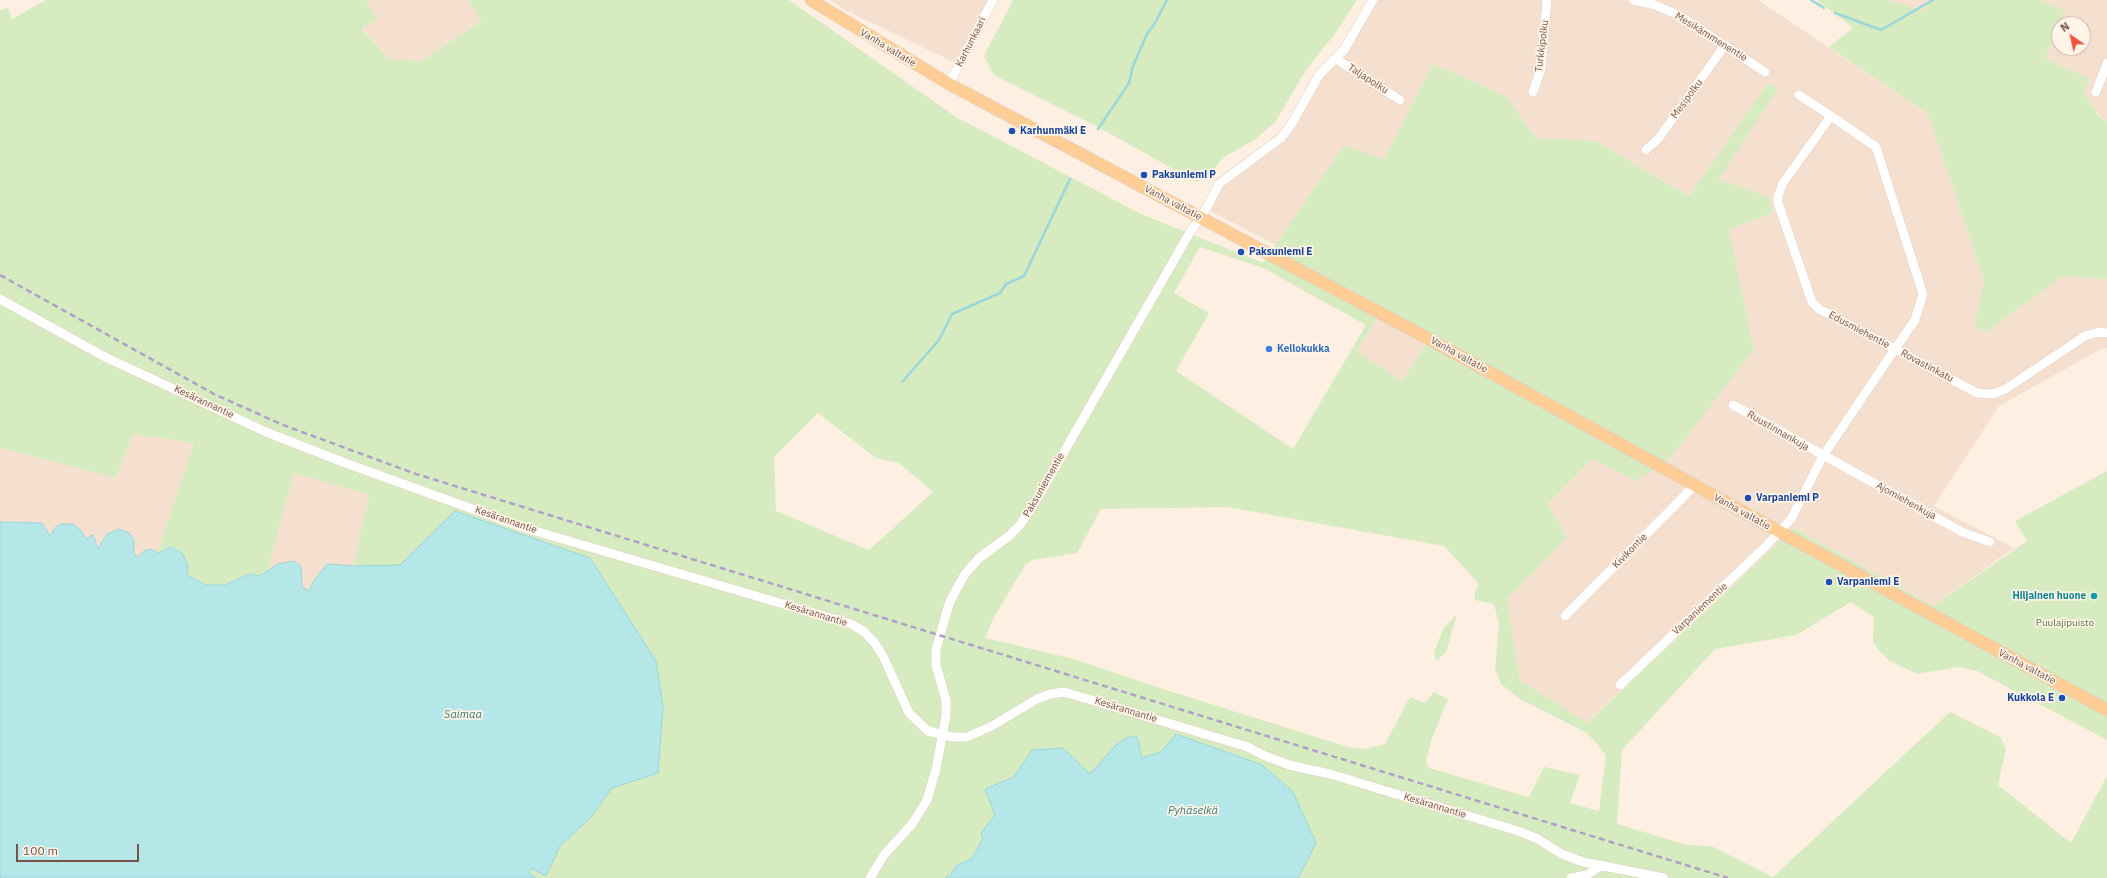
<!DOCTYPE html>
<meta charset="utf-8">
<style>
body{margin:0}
#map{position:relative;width:2107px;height:878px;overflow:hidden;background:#fdefe1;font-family:"IBM Plex Sans",sans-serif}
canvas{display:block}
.north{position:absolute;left:2051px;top:16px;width:40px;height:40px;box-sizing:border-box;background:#fff4e8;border:1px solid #c8b3a8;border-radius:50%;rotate:326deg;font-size:11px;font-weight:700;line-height:16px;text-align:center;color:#765247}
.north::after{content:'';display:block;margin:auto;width:14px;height:18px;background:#ee533f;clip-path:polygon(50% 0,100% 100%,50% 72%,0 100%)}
.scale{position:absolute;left:16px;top:844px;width:123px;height:18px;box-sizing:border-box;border:2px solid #765247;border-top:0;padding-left:5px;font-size:12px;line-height:14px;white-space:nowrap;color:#765247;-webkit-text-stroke:3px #fff4e8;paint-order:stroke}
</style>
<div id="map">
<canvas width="2107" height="878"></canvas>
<div class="north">N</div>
<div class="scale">100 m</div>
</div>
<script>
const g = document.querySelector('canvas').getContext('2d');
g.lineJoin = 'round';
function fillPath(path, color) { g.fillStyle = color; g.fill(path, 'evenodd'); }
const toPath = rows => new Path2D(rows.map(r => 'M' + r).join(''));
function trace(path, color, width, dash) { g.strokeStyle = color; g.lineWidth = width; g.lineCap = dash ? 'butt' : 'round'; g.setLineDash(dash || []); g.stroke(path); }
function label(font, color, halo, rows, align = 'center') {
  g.font = font + ' "IBM Plex Sans",sans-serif'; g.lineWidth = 3.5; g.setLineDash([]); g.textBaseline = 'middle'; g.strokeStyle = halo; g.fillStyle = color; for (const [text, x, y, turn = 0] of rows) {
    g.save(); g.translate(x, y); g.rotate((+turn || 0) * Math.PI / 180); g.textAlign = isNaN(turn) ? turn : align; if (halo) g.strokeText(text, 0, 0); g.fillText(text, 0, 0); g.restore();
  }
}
fillPath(toPath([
 [366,0,468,0,481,21,421,61,389,59,362,28,377,19],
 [830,0,993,0,960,65,843,9],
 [1373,0,1758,0,1928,114,1984,280,1976,327,1986,332,2063,276,2107,279,2107,349,2103,348,1999,406,1934,506,2014,548,1933,606,1794,528,1586,723,1520,680,1507,599,1567,538,1548,504,1592,459,1636,481,1754,350,1729,230,1774,212,1769,197,1719,179,1768,83,1689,196,1595,141,1536,138,1506,96,1433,64,1384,160,1344,146,1276,245,1206,209,1219,184,1281,138,1319,75,1336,59],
 [1887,0,1929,0,1924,11],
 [2040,0,2107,0,2107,121,2101,118,2084,92,2090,79,2044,58,2059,24,2059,48,2083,48,2083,24,2059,24,2065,11],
 [1380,313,1429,339,1402,381,1357,351],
 [133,434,194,443,157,553,138,557,134,555,134,540,129,533,107,534,98,549,95,540,84,538,81,530,50,537,41,523,0,522,0,448,116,478],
 [294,472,369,495,353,566,313,582,309,591,302,587,301,566,267,573]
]), '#f5e0cf');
fillPath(toPath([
 [46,0,366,0,377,19,362,29,389,59,421,61,481,21,468,0,789,0,956,117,1141,214,1263,263,1344,145,1384,159,1433,64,1506,96,1536,138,1595,141,1689,196,1768,83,1778,89,1719,179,1769,197,1774,212,1729,230,1754,350,1670,458,1636,481,1592,459,1548,504,1567,538,1507,599,1520,680,1587,723,1794,528,1933,606,2027,541,2015,521,2107,471,2107,740,1977,671,1959,667,1917,674,1890,661,1880,652,1873,642,1874,617,1851,602,1796,635,1715,649,1622,750,1617,824,1687,845,1711,846,1773,877,1950,712,2000,737,2006,749,1998,785,2071,843,2107,776,2107,878,978,878,972,859,957,865,951,874,945,878,536,878,529,874,313,582,327,564,353,566,369,495,294,473,267,573,260,576,249,574,225,585,206,585,187,575,188,566,182,553,171,547,157,553,194,443,133,434,116,478,0,448,0,10,8,8,12,19],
 [1200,247,1263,268,1366,325,1293,449,1176,371,1209,313,1174,293],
 [1380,313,1429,339,1402,381,1357,351],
 [818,413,876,458,899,463,933,492,869,550,776,511,774,457],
 [1227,507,1444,546,1479,584,1475,592,1475,600,1494,604,1499,624,1495,669,1501,684,1520,699,1587,733,1606,755,1599,811,1570,803,1580,775,1544,767,1529,797,1429,768,1426,761,1431,741,1448,699,1434,692,1425,703,1410,697,1385,744,1364,749,1348,747,1163,689,1074,659,985,638,994,617,1026,564,1033,560,1077,553,1101,509],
 [1013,0,1357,0,1334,35,1306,70,1276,121,1257,138,1223,158,1208,177,1197,182,1096,126,994,75,984,56],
 [1817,0,1887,0,1924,11,1929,0,2040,0,2065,11,2045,58,2090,79,2084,92,2100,118,2107,121,2107,279,2063,276,1986,332,1975,327,1984,280,1928,114,1829,47,1853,28],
 [1457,614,1446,652,1436,661,1434,653,1443,629]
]), '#d6ebbf');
const water = toPath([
 [455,511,590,558,656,661,663,707,658,773,612,788,591,817,560,846,546,876,531,868,530,874,536,878,0,878,0,522,42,523,50,536,54,529,60,524,72,524,81,530,86,539,93,535,98,549,107,534,119,529,129,533,134,540,134,555,138,557,144,551,151,549,158,553,171,547,182,553,188,566,187,575,206,585,225,585,249,574,260,576,278,564,293,561,301,566,302,587,309,591,313,582,327,564,353,566,400,565,455,511],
 [1176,734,1262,765,1293,792,1316,843,1298,878,945,878,951,874,957,865,972,859,983,838,981,833,995,815,985,789,1014,777,1032,750,1063,748,1090,774,1118,743,1128,737,1137,737,1142,758,1161,752,1176,734]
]);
fillPath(water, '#b5e6e8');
trace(water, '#9ad7da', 1);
trace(toPath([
 [1811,0,1824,8],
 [1835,13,1881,30,1933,0],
 [1098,129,1129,83,1133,66,1147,34,1155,23,1167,0],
 [903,381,939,340,952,314,1000,293,1006,284,1024,276,1070,179]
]), '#9ad7da', 2.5);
const minor = toPath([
 [1633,0,1655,5,1680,16,1765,72],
 [1336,59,1400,100],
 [949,84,993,0],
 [1533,92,1541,69,1547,0],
 [2096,92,2107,63],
 [1799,95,1831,116,1876,147,1923,294,1915,320,1895,349,1819,309,1812,302,1778,203,1778,196,1783,183,1831,116],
 [1646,150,1659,138,1725,45],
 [0,299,105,357,266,432,348,464,525,528,851,624,863,631,874,642,883,656,909,713,928,731,953,737,967,737,992,726,1037,699,1050,694,1064,692,1248,747,1263,755,1289,765,1330,774,1515,830,1536,838,1562,854,1583,862,1664,878],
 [1733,405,1962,532,1990,542],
 [1565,616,1695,485],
 [1620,685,1766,546,1791,519,1823,456,1895,349,1977,393,1992,394,2004,390,2085,336,2099,332,2107,333],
 [870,878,884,855,913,823,927,800,936,769,946,716,946,700,936,665,936,650,949,604,956,590,965,574,979,558,1009,536,1020,525,1037,499,1189,234,1206,209,1219,184,1281,138,1291,125,1319,75,1344,50,1373,0],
 [1571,878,1587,875,1602,865]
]);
const major = toPath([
 [811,0,949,84,1429,339,1780,532,2107,710]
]);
trace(minor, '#e4ccbf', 10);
trace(major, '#d9cfcb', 13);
trace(minor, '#fff', 9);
trace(major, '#ffcd96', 12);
trace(toPath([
 [0,275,214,394,283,425,416,474,1728,878]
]), '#b09fc7', 2.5, [6, 4]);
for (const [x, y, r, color] of [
 [1012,131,4,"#1a4fb4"],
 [1144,175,4,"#1a4fb4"],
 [1241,252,4,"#1a4fb4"],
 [1269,349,4,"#3f7fe0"],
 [1748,498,4,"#1a4fb4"],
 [1829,582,4,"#1a4fb4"],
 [2094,596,4,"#0f9aa8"],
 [2062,698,4,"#1a4fb4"]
]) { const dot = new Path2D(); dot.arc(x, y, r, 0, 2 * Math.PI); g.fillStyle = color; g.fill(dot); trace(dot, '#fff4e8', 1.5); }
label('10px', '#765247', '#fff4e8', [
 ["Mesikämmenentie",1711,37,32],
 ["Karhunkaari",971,42,-63],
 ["Turkkipolku",1542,46,-83],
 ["Vanha valtatie",888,48,31],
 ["Taljapolku",1368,79,33],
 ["Mesipolku",1687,99,-54],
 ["Vanha valtatie",1173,203,28],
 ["Edusmiehentie",1859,330,28],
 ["Vanha valtatie",1459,355,29],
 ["Rovastinkatu",1927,366,28],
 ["Kesärannantie",204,402,25],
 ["Ruustinnankuja",1778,431,30],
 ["Paksuniementie",1044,485,-60],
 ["Ajomiehenkuja",1906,501,29],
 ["Vanha valtatie",1742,512,29],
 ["Kesärannantie",506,520,19],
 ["Kivikontie",1630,551,-45],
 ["Varpaniementie",1700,609,-43],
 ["Kesärannantie",816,614,17],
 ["Vanha valtatie",2027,667,28],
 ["Kesärannantie",1126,710,17],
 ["Kesärannantie",1435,806,17]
]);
label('bold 10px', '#164399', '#fff4e8', [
 ["Karhunmäki E",1020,131],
 ["Paksuniemi P",1152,175],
 ["Paksuniemi E",1249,252],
 ["Varpaniemi P",1756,498],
 ["Varpaniemi E",1837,582],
 ["Kukkola E",2054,698,"right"]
], 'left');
label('bold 10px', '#366cbe', '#fff4e8', [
 ["Kellokukka",1277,349]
], 'left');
label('bold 10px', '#0d838f', '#fff4e8', [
 ["Hiljainen huone",2086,596]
], 'right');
label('10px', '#53763c', '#fff4e8', [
 ["Puulajipuisto",2065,623]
]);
label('italic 11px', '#3a787c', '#fff4e8', [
 ["Saimaa",463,715],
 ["Pyhäselkä",1193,811]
]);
</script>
